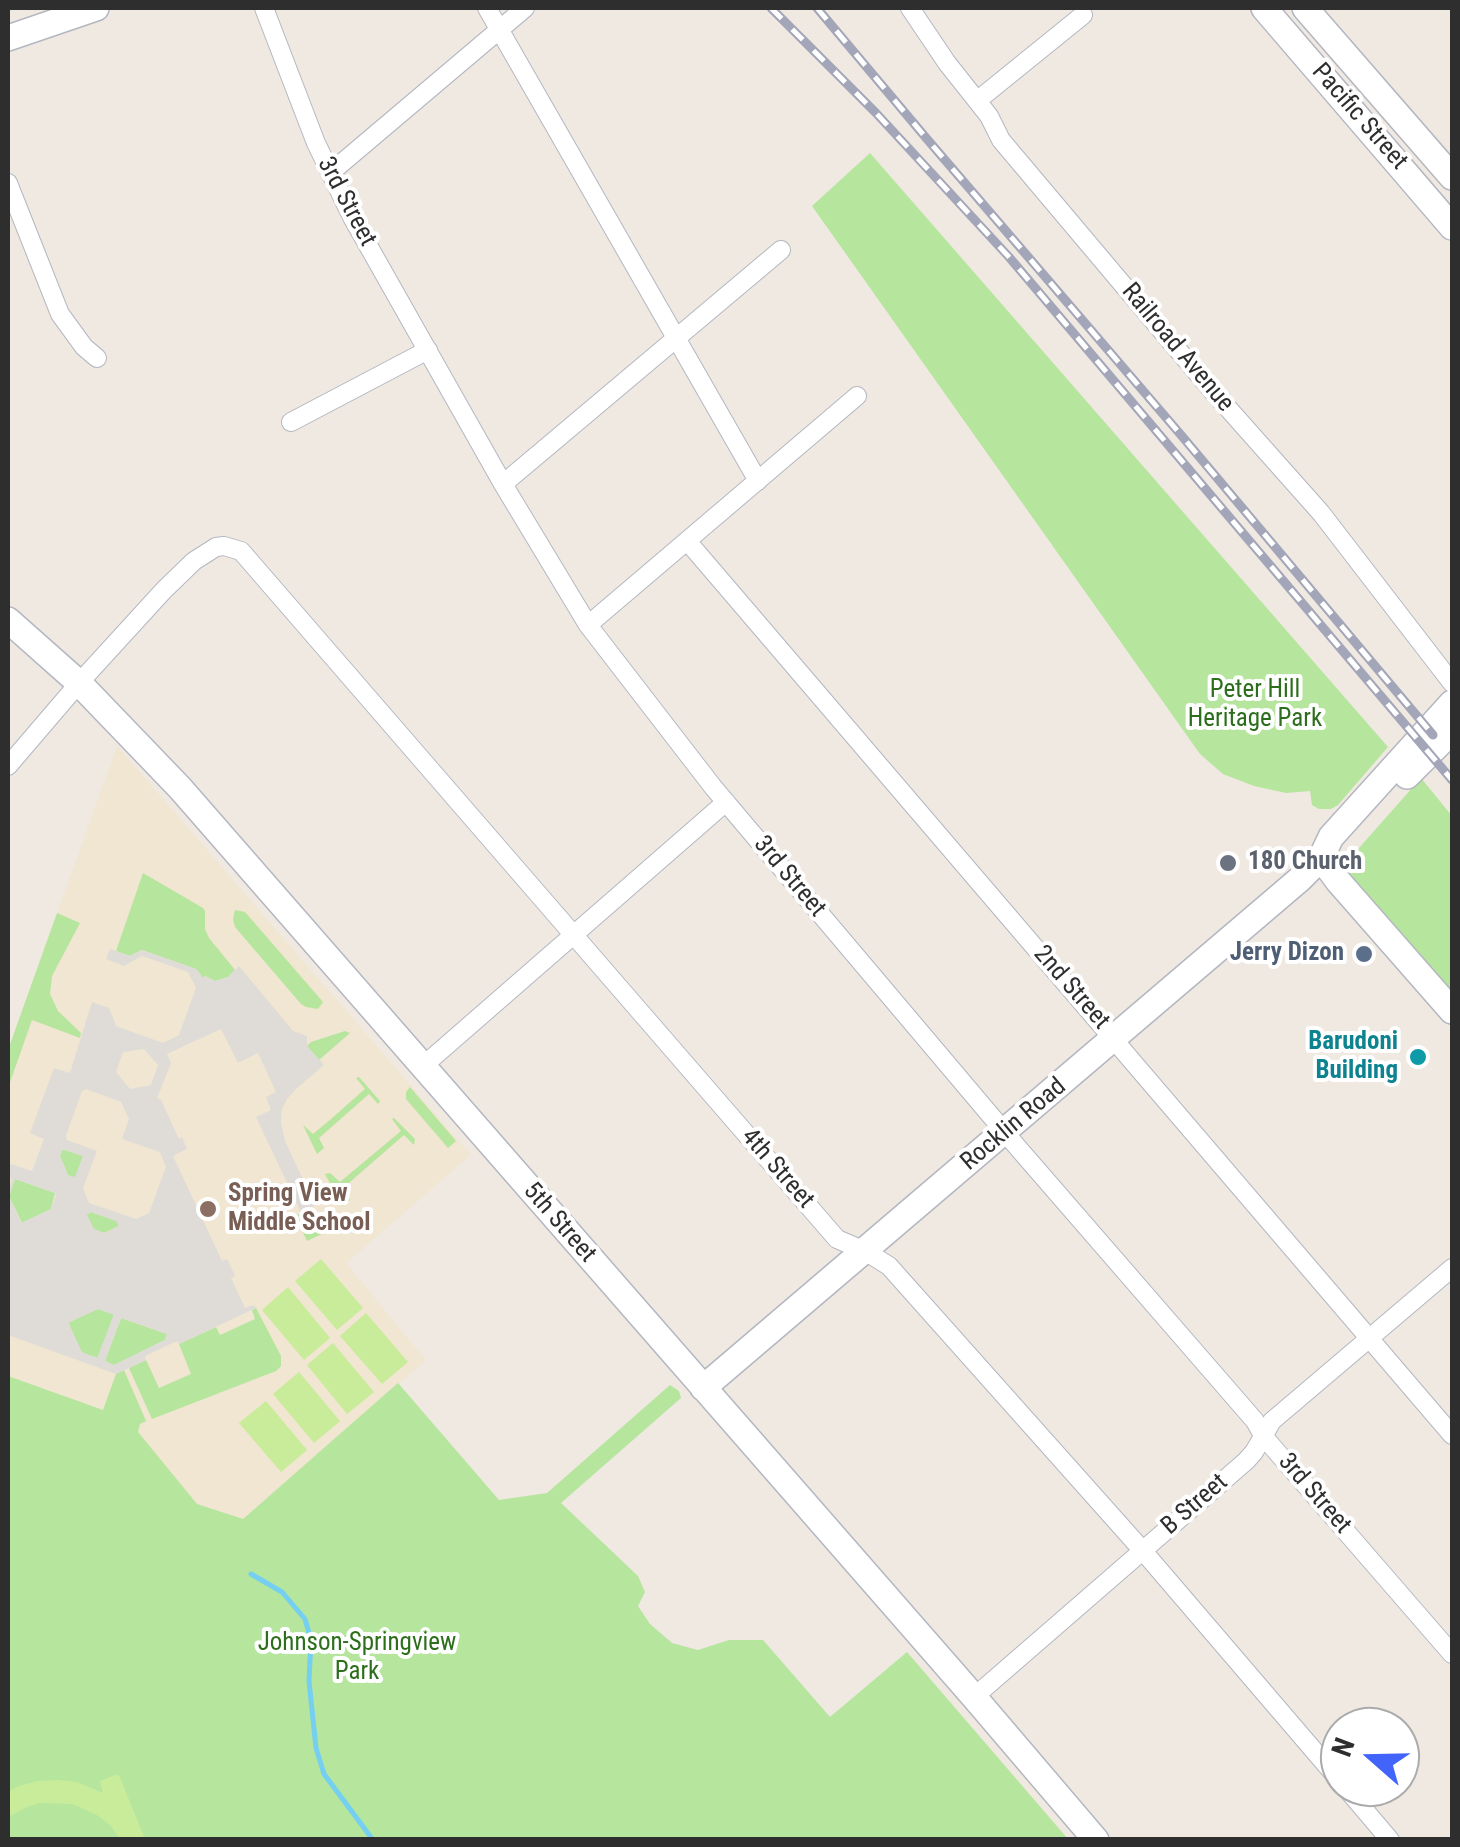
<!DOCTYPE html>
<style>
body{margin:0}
#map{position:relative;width:1460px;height:1847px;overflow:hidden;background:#efe9e1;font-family:"Roboto Condensed",sans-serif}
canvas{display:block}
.frame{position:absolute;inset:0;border:10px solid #2e2e2e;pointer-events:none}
.north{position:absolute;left:1320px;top:1707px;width:100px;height:100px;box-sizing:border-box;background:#fff;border:2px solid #ababab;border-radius:50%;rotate:290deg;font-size:28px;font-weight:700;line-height:40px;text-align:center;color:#2e2e2e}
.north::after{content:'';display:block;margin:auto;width:35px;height:45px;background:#4264fb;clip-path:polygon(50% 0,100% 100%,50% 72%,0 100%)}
</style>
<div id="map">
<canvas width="1460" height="1847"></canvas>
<div class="frame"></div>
<div class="north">N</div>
</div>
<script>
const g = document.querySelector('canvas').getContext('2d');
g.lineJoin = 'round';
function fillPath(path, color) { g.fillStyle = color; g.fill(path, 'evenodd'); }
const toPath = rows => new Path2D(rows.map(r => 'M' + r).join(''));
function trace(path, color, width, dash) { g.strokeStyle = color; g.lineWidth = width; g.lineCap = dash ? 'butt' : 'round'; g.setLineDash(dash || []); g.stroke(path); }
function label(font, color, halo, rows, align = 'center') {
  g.font = font + ' "Roboto Condensed",sans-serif'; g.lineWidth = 8; g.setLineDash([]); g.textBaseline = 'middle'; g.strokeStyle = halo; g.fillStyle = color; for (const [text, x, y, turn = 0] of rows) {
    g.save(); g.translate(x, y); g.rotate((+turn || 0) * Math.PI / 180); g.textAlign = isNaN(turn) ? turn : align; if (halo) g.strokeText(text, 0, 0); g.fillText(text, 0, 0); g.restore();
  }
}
fillPath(toPath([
 [117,746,471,1155,346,1263,426,1360,243,1519,8,1730,8,1050]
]), '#f0e6d1');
fillPath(toPath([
 [870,153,1388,747,1338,805,1331,809,1319,809,1312,805,1310,791,1286,793,1254,786,1223,774,1200,754,812,206],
 [1421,778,1452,816,1452,993,1343,866],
 [143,873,203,908,205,911,205,929,209,938,235,970,228,977,215,981,205,976,204,979,196,969,142,950,130,956,116,951],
 [235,910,245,912,323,1002,318,1009,306,1007,301,1004,235,927,233,919],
 [57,913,80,923,52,976,50,994,58,1011,81,1033,80,1038,32,1020,8,1088,8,1050],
 [345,1031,350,1033,319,1060,307,1046,311,1042],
 [359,1077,380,1101,378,1104,369,1094,319,1138,324,1148,317,1154,303,1125,313,1134,331,1119,365,1089,356,1078],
 [410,1087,456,1141,448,1148,406,1099,406,1092],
 [394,1118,415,1139,414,1145,404,1135,343,1188,350,1200,342,1206,325,1174,330,1173,340,1182,401,1131,392,1119],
 [62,1149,83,1156,76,1178,68,1175,60,1156],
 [15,1179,55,1193,51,1209,22,1223,9,1196],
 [310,1209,322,1234,307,1241,296,1218,297,1215],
 [91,1212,117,1221,119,1226,104,1233,93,1229,86,1214],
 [256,1308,281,1356,281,1366,276,1371,152,1419,129,1368,146,1360,159,1388,191,1374,179,1344,216,1327,220,1335,255,1319,252,1310],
 [98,1309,114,1314,98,1358,82,1353,68,1322],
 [121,1318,167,1334,165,1340,114,1365,105,1361],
 [124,1370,146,1421,140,1424,138,1432,197,1504,243,1519,398,1383,499,1500,547,1493,670,1385,679,1391,681,1398,561,1503,638,1576,645,1592,638,1606,650,1624,672,1643,698,1650,729,1640,763,1640,830,1717,907,1652,1068,1839,8,1839,8,1376,103,1410,116,1374]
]), '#b6e59e');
fillPath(toPath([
 [321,1259,363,1308,337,1330,295,1281],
 [288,1287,330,1338,304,1360,262,1310],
 [366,1313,408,1362,382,1384,340,1336],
 [333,1343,374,1392,347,1414,307,1365],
 [299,1372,340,1421,314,1443,273,1394],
 [266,1401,307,1450,281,1472,239,1423],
 [115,1775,119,1775,145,1839,120,1839,110,1825,97,1815,72,1804,40,1803,27,1807,8,1817,8,1791,19,1786,37,1781,58,1780,77,1782,103,1793,100,1781]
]), '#c9ec9a');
fillPath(toPath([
 [110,949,130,956,142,950,196,969,203,978,205,976,215,981,227,978,239,966,293,1031,307,1036,307,1046,324,1065,295,1090,287,1099,282,1109,281,1122,285,1141,315,1205,301,1212,256,1117,271,1110,266,1097,276,1092,258,1053,238,1063,221,1029,167,1054,171,1063,157,1098,161,1100,179,1139,182,1137,187,1149,173,1156,222,1261,227,1259,235,1276,231,1278,245,1308,254,1305,256,1308,179,1344,177,1341,145,1356,146,1360,116,1374,8,1335,8,1193,12,1179,8,1177,8,1172,11,1164,32,1171,44,1139,30,1133,54,1068,70,1073,92,1002,109,1008,116,1026,163,1043,179,1035,196,988,188,972,142,956,124,966,106,959],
 [144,1049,158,1065,151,1085,130,1089,116,1072,123,1052],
 [86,1089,121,1102,129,1119,122,1139,160,1152,166,1167,149,1213,136,1219,89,1203,83,1188,97,1151,67,1140,66,1136,82,1091],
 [63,1149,83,1156,75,1177,68,1175,60,1156],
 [15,1179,55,1193,56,1196,51,1209,21,1223,9,1196],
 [91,1212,116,1221,119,1226,105,1233,94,1229,87,1215],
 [98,1309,114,1315,97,1358,82,1352,68,1323],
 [121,1318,167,1334,165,1340,114,1365,105,1361]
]), '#dfdcd8');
trace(toPath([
 [251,1574,282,1592,305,1619,311,1640,309,1681,316,1748,324,1774,373,1840]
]), '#75cff0', 5);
const street = toPath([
 [264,8,316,143,352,217,503,484,588,625,713,787,1019,1149,1255,1421,1264,1437,1452,1654],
 [487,8,758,481],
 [910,8,947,63,989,116,1001,140,1210,388,1321,513,1452,683],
 [978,100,1083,15],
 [330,173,525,8],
 [8,183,60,314,84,347,97,358],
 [291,422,428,350],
 [503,484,781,250],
 [688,542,1452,1435],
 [588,625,857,396],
 [8,766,79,683,164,590,194,561,216,547,224,546,241,551,837,1239,865,1251,889,1266,1143,1551,1340,1781],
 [423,1066,726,802],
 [974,1697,1246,1461,1254,1452,1272,1421,1452,1268],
 [1345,1787,1390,1840]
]);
const secondary = toPath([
 [1264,8,1452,227],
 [1305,8,1452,177],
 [8,38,96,8],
 [8,620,79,683,180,788,974,1697,1096,1840],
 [1407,776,1452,731],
 [1321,858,1338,881,1452,1011],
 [703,1388,1300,879,1321,858,1331,837,1452,703]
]);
trace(street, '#b4b7c1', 20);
trace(secondary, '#b4b7c1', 28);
trace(street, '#fff', 18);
trace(secondary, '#fff', 25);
const rail = toPath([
 [771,8,876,113,1009,257,1452,780],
 [817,8,927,139,1181,435,1433,735]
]);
trace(rail, '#a3a6b8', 9);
trace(rail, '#fff', 5, [15]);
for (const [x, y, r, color] of [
 [1228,863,10,"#6b7280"],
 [1364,954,10,"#5c6f8a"],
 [1418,1057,10,"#0f9aa8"],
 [208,1209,10,"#8d6e63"]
]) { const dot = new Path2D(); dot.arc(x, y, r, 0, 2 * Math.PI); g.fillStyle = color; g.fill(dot); trace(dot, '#fff', 4); }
label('25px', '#2e2e2e', '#fff', [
 ["Pacific Street",1359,117,49],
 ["3rd Street",346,202,62],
 ["Railroad Avenue",1177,348,50],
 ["3rd Street",789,877,50],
 ["2nd Street",1071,988,49],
 ["Rocklin Road",1014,1125,-40],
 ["4th Street",777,1169,49],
 ["5th Street",559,1223,49],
 ["3rd Street",1314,1494,49],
 ["B Street",1195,1505,-41]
]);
label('25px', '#2c6e1b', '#fff', [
 ["Peter Hill",1255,691],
 ["Heritage Park",1255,720],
 ["Johnson-Springview",357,1644],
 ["Park",357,1673]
]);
label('bold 25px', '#5b616d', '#fff', [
 ["180 Church",1248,863]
], 'left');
label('bold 25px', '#4e5e75', '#fff', [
 ["Jerry Dizon",1344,954]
], 'right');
label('bold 25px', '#0d838f', '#fff', [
 ["Barudoni",1398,1043],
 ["Building",1398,1072]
], 'right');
label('bold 25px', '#785e54', '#fff', [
 ["Spring View",228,1195],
 ["Middle School",228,1224]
], 'left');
</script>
